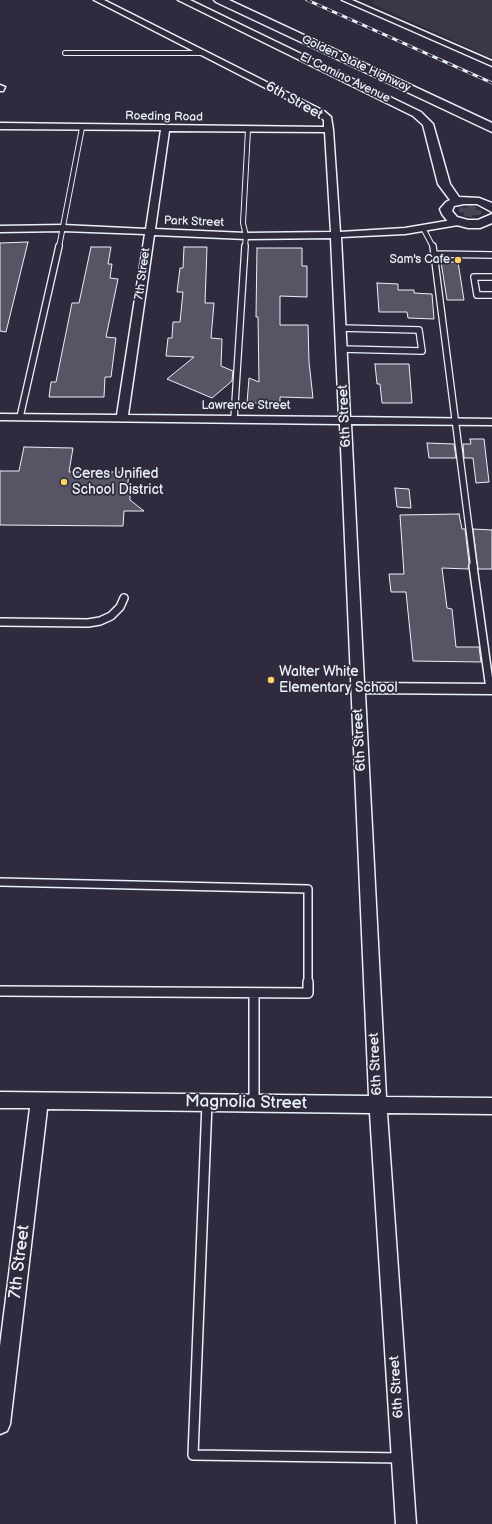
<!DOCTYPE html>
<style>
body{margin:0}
canvas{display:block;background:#2f2a3d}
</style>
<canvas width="492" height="1524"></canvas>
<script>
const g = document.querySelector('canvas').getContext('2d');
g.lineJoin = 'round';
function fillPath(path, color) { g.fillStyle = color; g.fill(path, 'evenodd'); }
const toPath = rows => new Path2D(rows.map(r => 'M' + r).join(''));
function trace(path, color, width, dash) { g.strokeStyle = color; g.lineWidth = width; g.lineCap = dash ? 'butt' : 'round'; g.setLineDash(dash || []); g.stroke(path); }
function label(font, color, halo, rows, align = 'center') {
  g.font = font + ' "Balsamiq Sans",sans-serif'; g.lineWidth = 3.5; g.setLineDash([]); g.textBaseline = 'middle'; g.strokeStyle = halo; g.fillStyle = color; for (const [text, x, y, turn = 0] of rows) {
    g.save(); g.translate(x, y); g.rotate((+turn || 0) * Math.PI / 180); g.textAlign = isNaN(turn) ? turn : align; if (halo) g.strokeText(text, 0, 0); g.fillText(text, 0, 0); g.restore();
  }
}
fillPath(toPath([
 [377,0,492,0,492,58,371,3,373,1]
]), '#3b3749');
fillPath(toPath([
 [468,205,477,207,475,209,482,211,482,213,479,215,473,215,472,217,463,216,465,213,459,212,459,209,460,207,467,208]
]), '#464455');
const building = toPath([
 [28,242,6,332,0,331,0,243,28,242],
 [91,247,111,247,108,264,112,264,110,278,118,279,106,337,116,338,111,377,105,377,104,397,49,397,51,382,56,382,72,303,79,303,91,247],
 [184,247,207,247,205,303,214,303,211,338,222,339,221,366,233,371,232,381,212,398,167,379,194,357,166,356,168,338,172,338,173,322,180,322,183,292,177,292,180,268,183,268,184,247],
 [257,248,302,248,302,266,307,266,307,297,280,296,280,325,308,325,309,362,313,398,280,397,280,403,247,403,249,378,259,382,258,317,256,317,257,248],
 [441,262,458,262,464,300,447,300,441,262],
 [377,283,398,284,398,290,414,290,414,293,432,294,434,319,408,318,407,312,379,312,377,283],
 [375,364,409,364,412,403,382,403,380,384,377,384,375,364],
 [470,439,484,439,489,482,476,483,473,458,464,458,463,444,471,444,470,439],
 [427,443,454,444,456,458,429,458,427,443],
 [24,447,73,448,69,472,129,472,127,492,130,495,130,500,144,511,124,511,123,526,0,525,0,471,19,471,24,447],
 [395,488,409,489,411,508,397,507,395,488],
 [459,514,462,529,465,529,469,563,468,569,442,568,447,608,452,609,456,647,479,647,481,662,413,661,406,592,391,592,389,574,404,574,400,515,459,514],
 [473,529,492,530,492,569,478,569,473,529]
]);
fillPath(building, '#575565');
trace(building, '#e8f1f8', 1);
const serviceFar3 = toPath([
 [65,53,201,53],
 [423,228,433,247],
 [59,247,82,128],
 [245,247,246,236,243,223,248,130]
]);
const serviceFar2 = toPath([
 [433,246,474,567],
 [434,254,492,255],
 [492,277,474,277,477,295,492,295],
 [340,328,419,330,422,351,341,349],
 [20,417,59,246],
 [234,419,245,246]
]);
const serviceFar1 = toPath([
 [473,566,490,689],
 [0,622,88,623,100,621,111,616,120,607,124,598],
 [0,882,308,889,308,983]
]);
const service = toPath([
 [0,991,308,993,308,982],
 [254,993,254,1103],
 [207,1103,193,1455,402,1458]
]);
const minor = toPath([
 [94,0,104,0,324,111,331,117,333,130,340,232,405,228,458,219,463,222,458,225,405,234,341,237,350,417,492,419,492,425,351,424,364,683,492,684,492,694,365,693,386,1097,492,1098,492,1114,387,1113,416,1524,396,1524,370,1113,47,1109,10,1424,7,1431,0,1434,0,1346,30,1108,0,1108,0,1092,369,1096,340,424,0,420,0,414,117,415,145,234,63,231,0,232,0,226,63,225,146,229,161,130,0,129,0,123,324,127,324,120,318,115,94,0],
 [169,131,325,132,331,232,246,233,155,229,169,131],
 [154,235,246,239,331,238,339,417,128,415,154,235],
 [342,0,352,0,492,61,492,66,342,0],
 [0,85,5,87,3,91,0,91,0,85]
]);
const tertiary = toPath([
 [178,0,190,0,421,112,433,124,450,184,459,197,479,198,492,203,492,212,477,204,464,204,454,206,452,211,457,217,468,220,478,220,492,214,492,223,480,228,468,228,449,223,442,214,440,209,446,202,450,200,438,184,423,125,413,116,178,0]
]);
const motorway = toPath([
 [214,0,229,0,492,123,492,132,216,2,214,0]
]);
trace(serviceFar3, '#e8f1f8', 6);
trace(serviceFar2, '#e8f1f8', 8);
trace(serviceFar1, '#e8f1f8', 10);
trace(service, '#e8f1f8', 12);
trace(minor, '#e8f1f8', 3);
trace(tertiary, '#e8f1f8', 3);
trace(motorway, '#e8f1f8', 3);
trace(serviceFar3, '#2f2a3d', 4);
trace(serviceFar2, '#2f2a3d', 5.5);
trace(serviceFar1, '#2f2a3d', 7);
trace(service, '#2f2a3d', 9);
fillPath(minor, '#2f2a3d');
fillPath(tertiary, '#2f2a3d');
fillPath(motorway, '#2f2a3d');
const rail = toPath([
 [307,0,492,83]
]);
trace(rail, '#e8f1f8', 3);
trace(rail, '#2f2a3d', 2, [5.5]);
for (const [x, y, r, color] of [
 [458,260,4,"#ffd166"],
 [64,482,4,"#ffd166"],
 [271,680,4,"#ffd166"]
]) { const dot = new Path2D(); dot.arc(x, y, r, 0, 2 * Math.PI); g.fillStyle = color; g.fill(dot); trace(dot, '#2f2a3d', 1.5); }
label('12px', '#e8f1f8', '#2f2a3d', [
 ["Golden State Highway",356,64,25],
 ["El Camino Avenue",345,78,26],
 ["Roeding Road",164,117,1],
 ["Park Street",194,222,2],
 ["7th Street",143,274,-82],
 ["Lawrence Street",246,406]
]);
label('12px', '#e8f1f8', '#2f2a3d', [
 ["Sam's Cafe",450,260]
], 'right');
label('14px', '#e8f1f8', '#2f2a3d', [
 ["6th Street",294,101,29],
 ["6th Street",345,416,-93],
 ["6th Street",360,740,-93],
 ["6th Street",376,1064,-93],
 ["6th Street",397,1387,-94]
]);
label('14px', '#e8f1f8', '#2f2a3d', [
 ["Ceres Unified",72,474],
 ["School District",72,490],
 ["Walter White",279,672],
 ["Elementary School",279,688]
], 'left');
label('17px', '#e8f1f8', '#2f2a3d', [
 ["Magnolia Street",246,1103,1],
 ["7th Street",20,1262,-83]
]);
</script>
